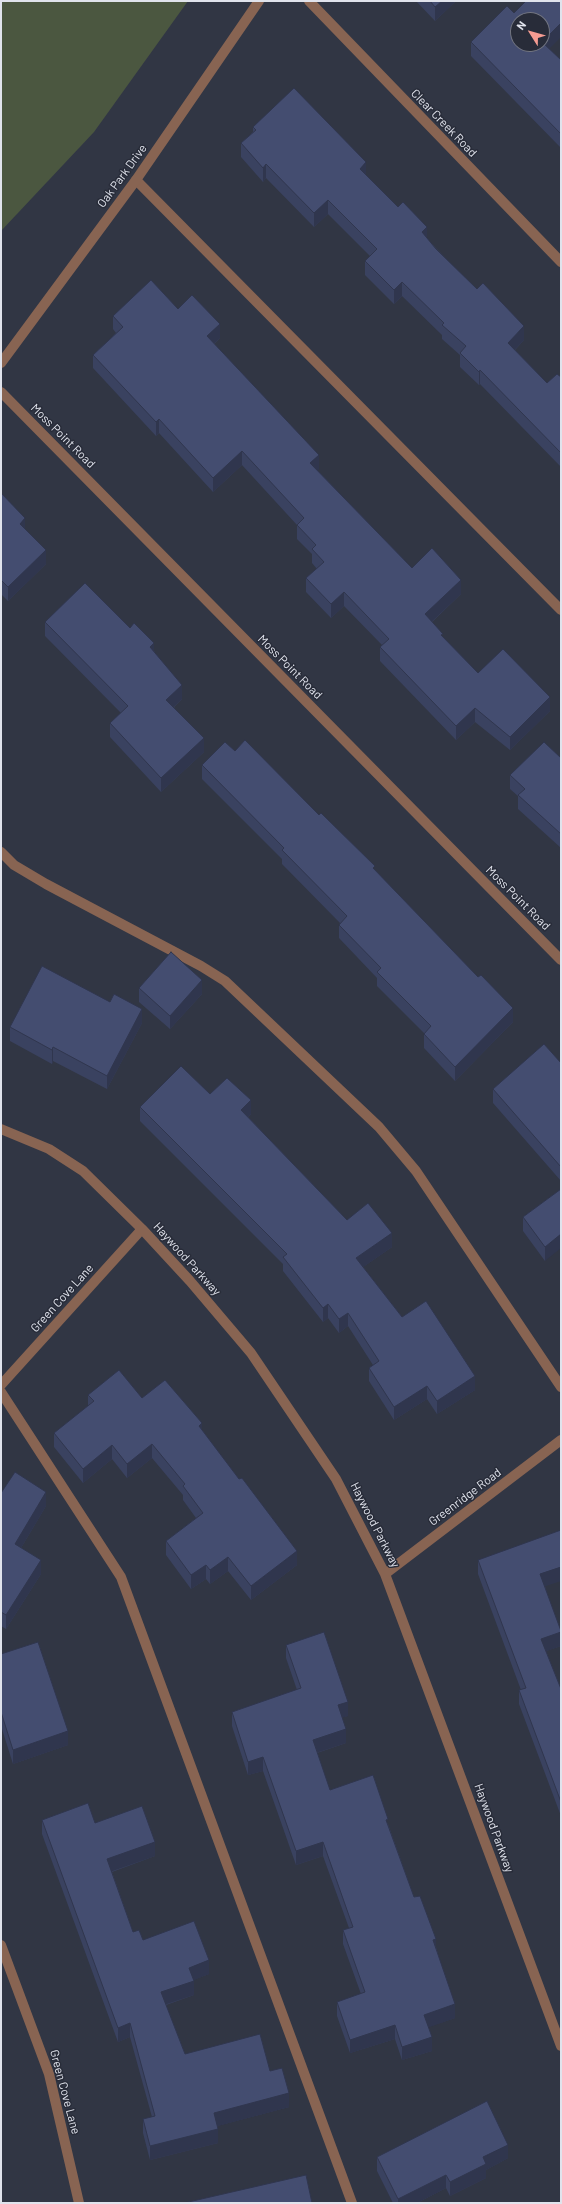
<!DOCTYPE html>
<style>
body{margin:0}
#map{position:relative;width:562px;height:2204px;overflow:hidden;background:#313644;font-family:Barlow,sans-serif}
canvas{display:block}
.frame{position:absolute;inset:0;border:2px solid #e0e3ec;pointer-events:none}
.north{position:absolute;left:510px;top:12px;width:40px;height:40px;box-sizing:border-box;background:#282c39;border:1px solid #727581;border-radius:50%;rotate:307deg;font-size:11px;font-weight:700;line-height:16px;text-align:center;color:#e0e3ec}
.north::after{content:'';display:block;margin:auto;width:14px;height:18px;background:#f59c92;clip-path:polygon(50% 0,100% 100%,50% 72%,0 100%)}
</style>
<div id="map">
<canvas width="562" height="2204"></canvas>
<div class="frame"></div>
<div class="north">N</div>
</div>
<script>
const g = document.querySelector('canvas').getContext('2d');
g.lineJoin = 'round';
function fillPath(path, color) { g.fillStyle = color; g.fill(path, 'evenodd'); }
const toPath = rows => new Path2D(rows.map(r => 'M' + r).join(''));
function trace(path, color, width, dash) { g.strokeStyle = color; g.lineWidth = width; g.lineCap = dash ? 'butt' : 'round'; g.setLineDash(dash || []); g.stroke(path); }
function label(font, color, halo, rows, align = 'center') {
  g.font = font + ' Barlow,sans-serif'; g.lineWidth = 3; g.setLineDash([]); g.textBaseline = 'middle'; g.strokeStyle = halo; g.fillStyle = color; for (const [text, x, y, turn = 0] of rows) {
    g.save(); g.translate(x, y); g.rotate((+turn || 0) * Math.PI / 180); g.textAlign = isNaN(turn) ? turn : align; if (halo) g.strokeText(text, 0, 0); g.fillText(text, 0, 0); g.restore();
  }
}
fillPath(toPath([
 [1,1,188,1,94,132,1,231]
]), '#4b5740');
trace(toPath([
 [136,180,561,610],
 [1,852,14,865,46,884,201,966,225,981,379,1127,416,1171,561,1387],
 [1,1392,121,1577,352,2203]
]), '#886452', 10);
trace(toPath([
 [309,1,561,262],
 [1,392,561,960],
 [1,1129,49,1149,83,1171,142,1229,190,1281,251,1353,336,1479,385,1574,561,2046],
 [1,1385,142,1229],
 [385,1574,561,1440],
 [1,1945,49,2074,79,2203]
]), '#886452', 10);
trace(toPath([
 [1,363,136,180,259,1]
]), '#886452', 10);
fillPath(toPath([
 [416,1,456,1,435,21],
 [471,42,549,49,561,60,561,148,471,56],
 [253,127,366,175,524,340,515,350,547,383,561,377,561,467,480,384,479,385,460,367,460,355,442,339,442,335,402,296,394,304,365,275,365,261,370,256,328,214,314,227,266,178,263,182,241,157,241,143,253,132],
 [178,309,220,338,214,344,319,469,317,470,412,568,461,594,432,622,443,637,478,673,550,711,510,750,475,722,456,740,380,661,380,647,382,645,344,606,331,618,306,592,306,578,317,569,312,563,312,554,297,539,297,525,242,465,213,492,159,433,156,436,93,368,93,355,116,333,113,329,113,316],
 [1,493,25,529,46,564,8,601,1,594],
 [45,622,130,628,154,651,182,699,174,707,204,752,161,792,110,737,110,723,121,713,45,636],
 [235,751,319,815,375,870,513,1022,455,1081,424,1048,424,1033,377,986,377,978,339,938,339,925,340,923,282,864,282,859,202,779,202,765],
 [561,758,561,848,518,809,518,796,510,789,510,775],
 [139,988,202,994,170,1029,139,1002],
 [110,1002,142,1023,107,1089,53,1061,52,1064,10,1041,10,1027],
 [561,1063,561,1181,493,1103,493,1089],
 [210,1094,251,1114,248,1117,347,1220,392,1247,363,1267,402,1317,475,1390,437,1414,427,1399,394,1420,369,1381,369,1368,373,1365,348,1326,339,1333,328,1318,323,1322,283,1271,283,1264,140,1121,140,1107],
 [561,1189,545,1261,523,1231,523,1217],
 [88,1395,142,1398,202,1430,297,1565,251,1600,228,1571,210,1584,206,1579,191,1589,166,1555,166,1541,196,1518,183,1500,183,1495,152,1458,127,1478,112,1459,83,1483,54,1447,54,1433,88,1406],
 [1,1493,46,1506,21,1548,41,1574,6,1629,1,1626],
 [478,1560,545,1586,561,1646,546,1651,561,1689,561,1816,519,1704,519,1690,521,1690,478,1574],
 [286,1645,348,1716,342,1717,346,1743,317,1753,330,1790,388,1824,414,1897,436,1947,455,2018,428,2027,432,2051,402,2060,395,2039,350,2053,337,2016,337,2002,361,1994,343,1944,343,1930,349,1928,323,1856,296,1865,263,1771,248,1775,232,1726,232,1712,297,1690,286,1658],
 [1,1654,68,1745,13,1764,1,1726],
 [42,1820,95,1823,155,1856,112,1872,133,1932,143,1940,209,1974,193,1980,194,1995,166,2005,185,2054,270,2071,289,2107,217,2126,218,2143,150,2160,143,2133,143,2119,152,2117,130,2037,118,2042,42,1834],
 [377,2157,508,2158,486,2170,486,2178,450,2196,446,2188,417,2203,393,2203,377,2171]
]), '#3a4260');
fillPath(toPath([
 [442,1,456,1,435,21,435,7],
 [561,23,561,37,542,56,542,42],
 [366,162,366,176,360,169],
 [266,164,266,178,263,182,263,168],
 [328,200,328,214,314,227,314,213],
 [427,227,427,240,422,232],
 [402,282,402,296,394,304,394,290],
 [220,324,220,338,207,350,207,336],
 [524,326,524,340,508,357,508,343],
 [480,370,480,384,479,385,479,372],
 [159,419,159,433,156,436,156,422],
 [242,451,242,465,213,492,213,478],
 [319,455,319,469,310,477,310,463],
 [25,518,25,532,20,524],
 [46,550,46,564,8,601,8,587],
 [461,580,461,594,425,628,425,614],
 [344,592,344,606,331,618,331,604],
 [154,643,154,657,150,647],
 [182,685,182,699,166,714,166,700],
 [550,697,550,711,510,750,510,737],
 [475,708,475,722,456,740,456,726],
 [204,738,204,752,161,792,161,778],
 [202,980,202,994,170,1029,170,1016],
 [513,1008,513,1022,455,1081,455,1067],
 [142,1009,142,1023,107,1089,107,1076],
 [53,1047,53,1061,52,1064,52,1050],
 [251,1100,251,1114,241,1124,241,1110],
 [392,1233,392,1247,356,1272,356,1258],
 [561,1234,561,1248,545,1261,545,1247],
 [328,1304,328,1318,323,1322,323,1308],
 [348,1313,348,1326,339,1333,339,1319],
 [475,1376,475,1390,437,1414,437,1401],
 [427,1386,427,1399,394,1420,394,1407],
 [202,1423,202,1437,199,1426],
 [152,1444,152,1458,127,1478,127,1464],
 [112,1445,112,1459,83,1483,83,1469],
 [46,1492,46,1506,15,1558,15,1544],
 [297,1551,297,1565,251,1600,251,1586],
 [228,1557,228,1571,210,1584,210,1570],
 [41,1560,41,1574,6,1629,6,1615],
 [206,1565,206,1579,191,1589,191,1575],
 [561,1567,561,1581,540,1588,540,1574],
 [561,1632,561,1646,541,1653,541,1639],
 [348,1702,348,1716,338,1719,338,1705],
 [346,1729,346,1743,313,1754,313,1740],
 [68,1731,68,1745,13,1764,13,1750],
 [263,1757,263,1771,248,1775,248,1762],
 [155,1842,155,1856,107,1873,107,1859],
 [323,1842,323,1856,296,1865,296,1851],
 [436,1939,436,1953,433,1940],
 [209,1960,209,1974,189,1982,189,1968],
 [194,1981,194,1995,161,2006,161,1992],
 [455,2004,455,2018,424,2029,424,2015],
 [130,2023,130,2037,118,2042,118,2028],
 [395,2025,395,2039,350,2053,350,2040],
 [432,2037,432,2051,402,2060,402,2047],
 [289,2093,289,2107,214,2127,214,2113],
 [218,2129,218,2143,150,2160,150,2146],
 [508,2145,508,2158,486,2170,486,2178,450,2196,450,2182,483,2157],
 [446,2175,446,2188,417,2203,398,2203,398,2199]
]), '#30364e');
const building = toPath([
 [430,1,442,1,435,7,430,1],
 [526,1,561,1,561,23,542,42,561,60,561,134,471,42,507,6,514,13,526,1],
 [518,20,542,20,542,44,518,44,518,20],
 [294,88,366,162,360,169,398,207,403,202,427,227,422,232,436,249,477,289,483,283,524,326,508,343,547,383,557,374,561,377,561,453,480,370,479,372,460,353,466,346,442,325,444,323,402,282,394,290,365,261,377,249,328,200,314,213,266,164,263,168,241,143,256,130,253,127,294,88],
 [151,280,178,309,192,295,220,324,207,336,319,455,310,463,412,568,432,548,461,580,425,614,443,634,441,635,478,673,503,649,550,697,510,737,475,708,456,726,380,647,389,639,344,592,331,604,306,578,324,562,312,549,316,545,297,525,304,518,242,451,213,478,159,419,156,422,93,355,123,327,113,316,151,280],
 [1,493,25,518,20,524,46,550,8,587,1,580,1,493],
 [85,583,130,628,134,623,154,643,150,647,182,685,166,700,204,738,161,778,110,723,128,706,45,622,85,583],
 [245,740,319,815,321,813,375,866,373,868,478,977,481,975,513,1008,455,1067,424,1034,431,1026,377,972,381,968,339,925,347,916,282,850,284,848,202,765,225,742,235,751,245,740],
 [544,742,561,758,561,834,518,795,525,789,510,775,544,742],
 [171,952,202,980,170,1016,139,988,171,952],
 [42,966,110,1002,114,994,142,1009,107,1076,53,1047,52,1050,10,1027,42,966],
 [544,1044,561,1063,561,1167,493,1089,544,1044],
 [181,1066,210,1094,227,1078,251,1100,241,1110,347,1220,368,1203,392,1233,356,1258,402,1317,426,1301,475,1376,437,1401,427,1386,394,1407,369,1368,379,1361,348,1313,339,1319,328,1304,323,1308,283,1257,287,1254,140,1107,181,1066],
 [561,1189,561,1234,545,1247,523,1217,561,1189],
 [119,1370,142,1398,165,1380,202,1423,199,1426,239,1479,242,1478,297,1551,251,1586,228,1557,210,1570,206,1565,191,1575,166,1541,203,1513,183,1486,185,1484,152,1444,127,1464,112,1445,83,1469,54,1433,94,1401,88,1395,119,1370],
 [15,1472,46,1492,15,1544,41,1560,6,1615,1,1612,1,1493,15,1472],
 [561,1530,561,1567,540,1574,561,1631,561,1632,541,1639,561,1689,561,1802,519,1690,526,1688,478,1560,561,1530],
 [324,1632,348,1702,338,1705,346,1729,313,1740,330,1790,373,1775,388,1819,386,1820,414,1897,420,1896,436,1939,433,1940,455,2004,424,2015,432,2037,402,2047,395,2025,350,2040,337,2002,365,1992,343,1930,353,1927,323,1842,296,1851,263,1757,248,1762,232,1712,301,1688,286,1645,324,1632],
 [38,1642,68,1731,13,1750,1,1712,1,1654,38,1642],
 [88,1803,95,1823,142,1806,155,1842,107,1859,133,1932,139,1930,143,1940,194,1921,209,1960,189,1968,194,1981,161,1992,185,2054,260,2034,270,2071,282,2068,289,2093,214,2113,218,2129,150,2146,143,2119,155,2116,130,2023,118,2028,42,1820,88,1803],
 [487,2101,508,2145,483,2157,486,2164,450,2182,446,2175,398,2199,377,2157,487,2101],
 [306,2175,312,2203,184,2203,306,2175]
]);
fillPath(building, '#444d70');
trace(building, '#30364e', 1);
label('12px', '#e0e3ec', '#282c39', [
 ["Clear Creek Road",444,123,46],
 ["Oak Park Drive",122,176,-54],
 ["Moss Point Road",63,436,45],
 ["Moss Point Road",290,667,45],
 ["Moss Point Road",518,898,45],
 ["Haywood Parkway",187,1259,48],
 ["Green Cove Lane",62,1298,-48],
 ["Greenridge Road",465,1497,-37],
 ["Haywood Parkway",375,1525,63],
 ["Haywood Parkway",494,1828,70],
 ["Green Cove Lane",65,2092,75]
]);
</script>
